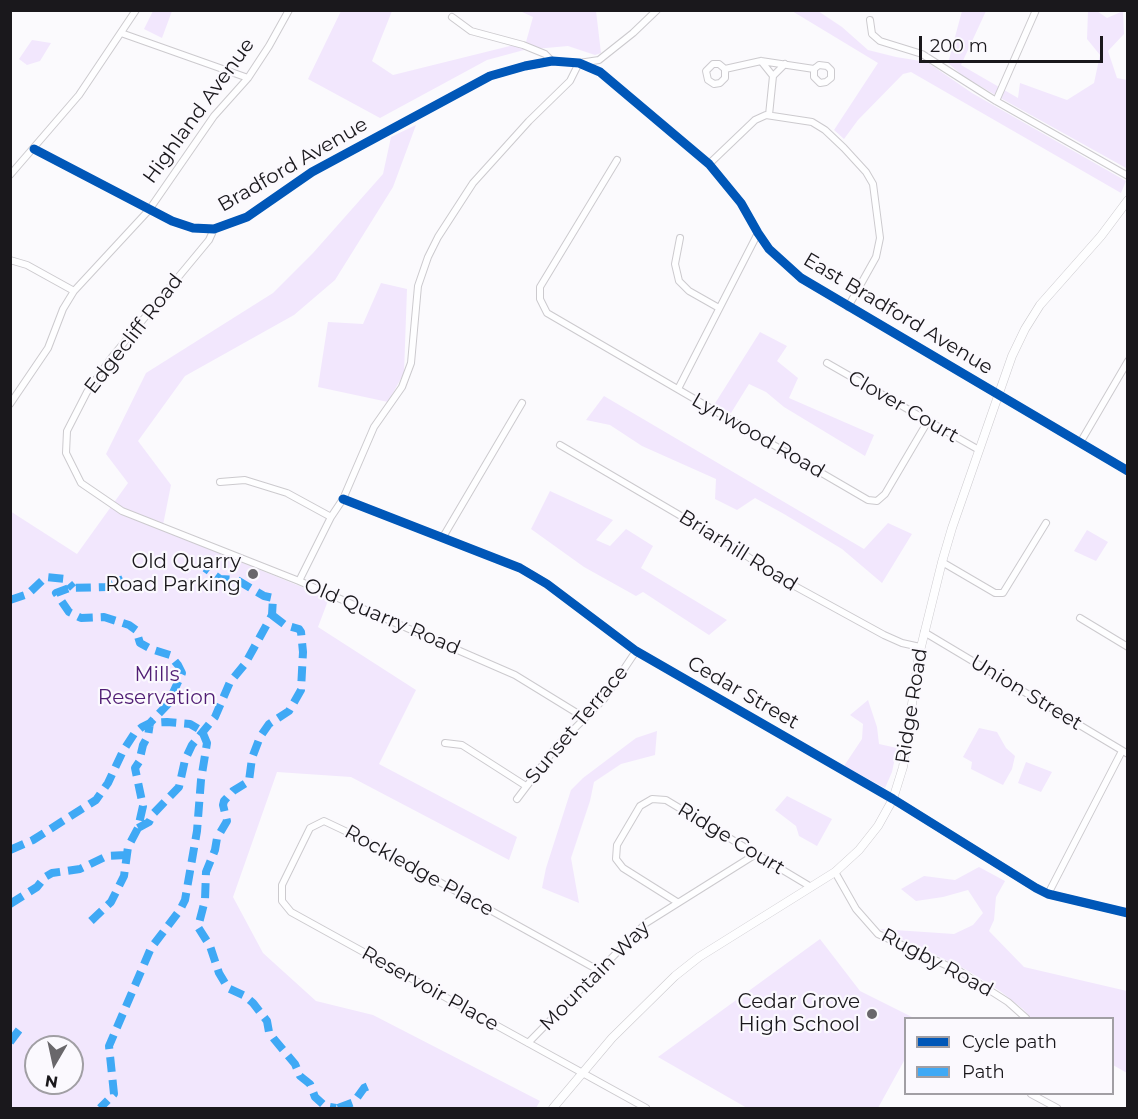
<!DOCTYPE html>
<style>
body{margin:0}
#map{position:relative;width:1138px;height:1119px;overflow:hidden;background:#fbfafd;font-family:Montserrat,sans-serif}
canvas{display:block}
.frame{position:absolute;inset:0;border:12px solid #1a181c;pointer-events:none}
.legend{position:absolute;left:904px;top:1017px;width:210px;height:78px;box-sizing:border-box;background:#fbf9fe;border:2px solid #a19fa4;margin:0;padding:8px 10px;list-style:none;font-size:18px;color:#1a181c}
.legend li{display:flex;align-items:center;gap:12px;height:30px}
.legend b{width:30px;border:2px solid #a19fa4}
.north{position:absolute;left:24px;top:1035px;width:60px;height:60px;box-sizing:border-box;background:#fbf9fe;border:2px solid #a19fa4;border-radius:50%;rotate:189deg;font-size:16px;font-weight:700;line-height:24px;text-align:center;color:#1a181c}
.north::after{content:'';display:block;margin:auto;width:21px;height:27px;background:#69676b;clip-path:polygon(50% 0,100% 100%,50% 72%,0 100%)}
.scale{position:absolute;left:919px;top:36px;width:184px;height:27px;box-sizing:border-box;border:3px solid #1a181c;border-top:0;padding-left:8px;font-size:18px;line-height:21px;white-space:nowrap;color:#1a181c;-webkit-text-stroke:4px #fbf9fe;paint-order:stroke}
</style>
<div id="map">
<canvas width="1138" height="1119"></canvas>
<div class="frame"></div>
<ul class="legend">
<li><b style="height:8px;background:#0057b8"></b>Cycle path</li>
<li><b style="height:8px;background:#3fa9f5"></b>Path</li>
</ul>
<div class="north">N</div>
<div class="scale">200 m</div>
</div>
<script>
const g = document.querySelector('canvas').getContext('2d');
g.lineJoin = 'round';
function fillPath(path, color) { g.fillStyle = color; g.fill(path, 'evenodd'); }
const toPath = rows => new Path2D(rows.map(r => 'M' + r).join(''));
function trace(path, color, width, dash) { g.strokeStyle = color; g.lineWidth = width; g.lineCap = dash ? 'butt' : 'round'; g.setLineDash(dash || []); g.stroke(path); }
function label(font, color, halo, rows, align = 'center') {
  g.font = font + ' Montserrat,sans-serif'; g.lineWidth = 4.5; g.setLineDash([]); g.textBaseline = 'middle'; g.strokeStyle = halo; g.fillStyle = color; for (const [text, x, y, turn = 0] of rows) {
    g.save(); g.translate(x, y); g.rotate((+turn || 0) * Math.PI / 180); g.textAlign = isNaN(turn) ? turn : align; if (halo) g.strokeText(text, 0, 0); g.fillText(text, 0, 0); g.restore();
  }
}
fillPath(toPath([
 [153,11,172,11,162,38,144,29],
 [341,11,392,11,372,61,393,75,526,42,533,17,520,11,596,11,601,53,595,55,568,46,524,50,487,60,380,118,308,79],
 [792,11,818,11,842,27,868,50,896,57,927,62,972,93,1126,181,1121,193,911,72,903,74,858,120,844,139,834,130,878,63],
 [962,11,986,11,961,65,1018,98,1020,83,1067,100,1094,83,1100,55,1087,39,1088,11,1097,11,1107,18,1123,11,1124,34,1108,51,1117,78,1127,80,1127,165,1126,168,1004,100,963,76,948,63],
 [32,40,51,43,40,61,27,65,19,59],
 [416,125,393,187,335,280,294,315,185,376,138,441,171,485,162,530,329,598,318,627,416,690,379,764,517,837,509,860,351,777,277,772,233,897,263,953,316,1001,373,1015,540,1101,536,1108,11,1108,10,511,77,554,128,483,106,454,146,373,273,293,313,253,383,174,391,137],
 [36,1047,72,1047,72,1083,36,1083],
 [381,283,407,289,404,373,388,402,318,387,328,322,363,324],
 [760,332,787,346,777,361,798,378,789,398,874,435,865,456,784,407,766,392,749,384,731,413,714,405],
 [604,396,864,549,888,523,912,534,882,583,842,549,784,514,755,498,737,510,715,499,716,479,642,446,610,425,586,420],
 [550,491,613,520,596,540,610,546,626,529,653,546,641,568,727,620,709,635,643,592,636,596,584,567,531,529],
 [1087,530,1108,542,1096,561,1074,551],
 [868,700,877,727,879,744,897,748,892,772,885,788,844,766,862,739,863,724,850,715],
 [979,728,997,732,1006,748,1015,756,1012,769,1003,785,971,769,972,762,963,757],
 [657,731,655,755,621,764,594,782,590,801,571,858,579,903,542,888,546,868,571,790,583,778,636,738],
 [1026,762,1052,772,1041,792,1018,783],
 [787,796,832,819,817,846,799,836,796,826,775,810],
 [979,867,1005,881,996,897,994,920,989,931,1024,967,1127,991,1127,1073,1113,1065,1112,1018,1031,1018,1023,1009,1000,991,965,969,880,929,954,934,973,925,983,913,968,890,943,897,916,901,901,889,924,876,955,880],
 [820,939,860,991,914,1018,906,1018,905,1059,878,1108,747,1108,658,1057]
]), '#f2e7fd');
const minor = toPath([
 [452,17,471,31,523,45,545,54,552,61],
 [870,20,872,34,880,41,922,54,996,101,1128,176],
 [121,33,248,78],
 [761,61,773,76],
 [725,69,725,78,720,83,714,84,708,80,706,71,713,64,719,64,725,69,761,61,814,69,814,77,820,83,826,82,831,78,831,70,827,66,819,65,814,69],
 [996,101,1036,10],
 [769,115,773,76,785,64],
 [34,149,172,221,193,228,214,229,247,217,312,172,490,76,525,66,552,61,579,63,600,72,709,164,741,203,758,233,769,249,801,278,1128,471],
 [617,160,540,287,540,299,547,313,868,500,877,501,885,494,928,421],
 [709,164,755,120,766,115,812,122,825,130,844,148,866,172,873,184,880,238,876,257,848,307],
 [10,175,79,95,136,10],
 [214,229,209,240,112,357,87,392,67,431,66,453,81,483,122,511,299,581,515,675,585,718],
 [680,238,675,264,679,281,689,291,719,308],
 [10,260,27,265,74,291],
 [827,363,979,450],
 [678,389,758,233],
 [10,404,48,348,63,309,74,291,149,210,214,116,248,78,269,46,289,10],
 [1080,443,1128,361],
 [560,445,727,543,780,578,884,635,902,643,920,647],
 [220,482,245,480,287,493,331,517],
 [343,499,520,568,547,584,636,651,893,799,1036,888,1048,894,1128,913],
 [443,537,522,403],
 [942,562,995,593,1003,593,1046,523],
 [299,581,331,517,343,499,374,427,402,387,411,363,418,286,428,257,438,237,473,183,529,121,570,81,579,63,599,60,633,33,657,10],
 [1080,618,1128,647],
 [924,632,1128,754],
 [445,743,462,745,526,786],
 [517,799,557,746,604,699,636,651],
 [835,872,856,909,878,934,961,972,1008,1002,1026,1018],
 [1048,894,1122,751],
 [677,902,623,868,616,859,617,845,640,806,652,799,666,800,811,887],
 [598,970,362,839,324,821,310,828,282,885,282,901,291,912,646,1108],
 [528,1043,646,923,756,854],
 [1031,1094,1057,1108]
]);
const major = toPath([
 [553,1108,612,1038,675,976,699,957,835,872,859,850,878,826,893,799,903,767,919,655,942,562,952,528,1012,356,1025,329,1040,305,1101,236,1128,200]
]);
trace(minor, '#cccace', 8);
trace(major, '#cccace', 9);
trace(minor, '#fefeff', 6);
trace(major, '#fefeff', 8);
trace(toPath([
 [10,600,28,594,46,577,65,579,73,588],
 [272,615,285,625,299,629,301,632,303,652,301,690,289,711,269,724,260,737,252,758,249,781,233,791,224,801,223,805,227,821,217,838,215,850,206,872,205,900,198,927,210,946,219,973,228,988,245,996,253,1003,267,1021,269,1032,274,1039,295,1064,300,1076,310,1084,315,1097,325,1106,336,1108],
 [138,828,149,822,154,813,179,787,185,760,192,745,215,717,230,682,245,664,272,615,273,598,264,596,237,580,220,579,205,568],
 [10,850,33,840,96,800,108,783,123,751,134,734,142,727,150,723,167,722,190,724,202,731,207,743,201,780,197,831,185,900,180,910,151,948,109,1046,114,1094,100,1108],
 [10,904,37,887,45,877,52,873,80,869,107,856,126,855],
 [91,921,111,902,124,876,128,847,138,828,143,806,135,768,139,762,143,745,148,736,150,723,168,704,182,673,178,665,170,655,151,649,140,643,136,630,129,625,104,617,81,618,69,612,56,593,69,588,106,587,123,579],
 [10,1042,19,1030],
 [338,1108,354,1102,364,1088,373,1084]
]), '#3fa9f5', 8, [15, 8]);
trace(toPath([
 [34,149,172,221,193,228,214,229,247,217,312,172,490,76,525,66,552,61,579,63,600,72,709,164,741,203,758,233,769,249,801,278,1128,471],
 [343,499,520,568,547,584,636,651,893,799,1036,888,1048,894,1128,913]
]), '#0057b8', 9);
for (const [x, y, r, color] of [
 [253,574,6,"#69676b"],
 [872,1014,6,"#69676b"]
]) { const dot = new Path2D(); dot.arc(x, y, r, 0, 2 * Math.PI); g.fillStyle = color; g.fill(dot); trace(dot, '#fbf9fe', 2); }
label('20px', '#1a181c', '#fbf9fe', [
 ["Highland Avenue",199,111,-54],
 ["Bradford Avenue",293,165,-30],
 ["East Bradford Avenue",898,314,31],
 ["Edgecliff Road",134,334,-52],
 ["Clover Court",903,407,30],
 ["Lynwood Road",758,436,30],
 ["Briarhill Road",738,551,32],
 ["Old Quarry Road",382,617,23],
 ["Cedar Street",743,693,30],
 ["Union Street",1026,693,31],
 ["Ridge Road",912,706,-81],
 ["Sunset Terrace",577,725,-50],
 ["Ridge Court",731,839,31],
 ["Rockledge Place",419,871,29],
 ["Rugby Road",937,963,28],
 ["Mountain Way",595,976,-45],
 ["Reservoir Place",430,989,29]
]);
label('20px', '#1a181c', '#fbf9fe', [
 ["Old Quarry",241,562],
 ["Road Parking",241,585],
 ["Cedar Grove",860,1002],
 ["High School",860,1025]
], 'right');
label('20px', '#501d74', '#fbf9fe', [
 ["Mills",157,675],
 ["Reservation",157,698]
]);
</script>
